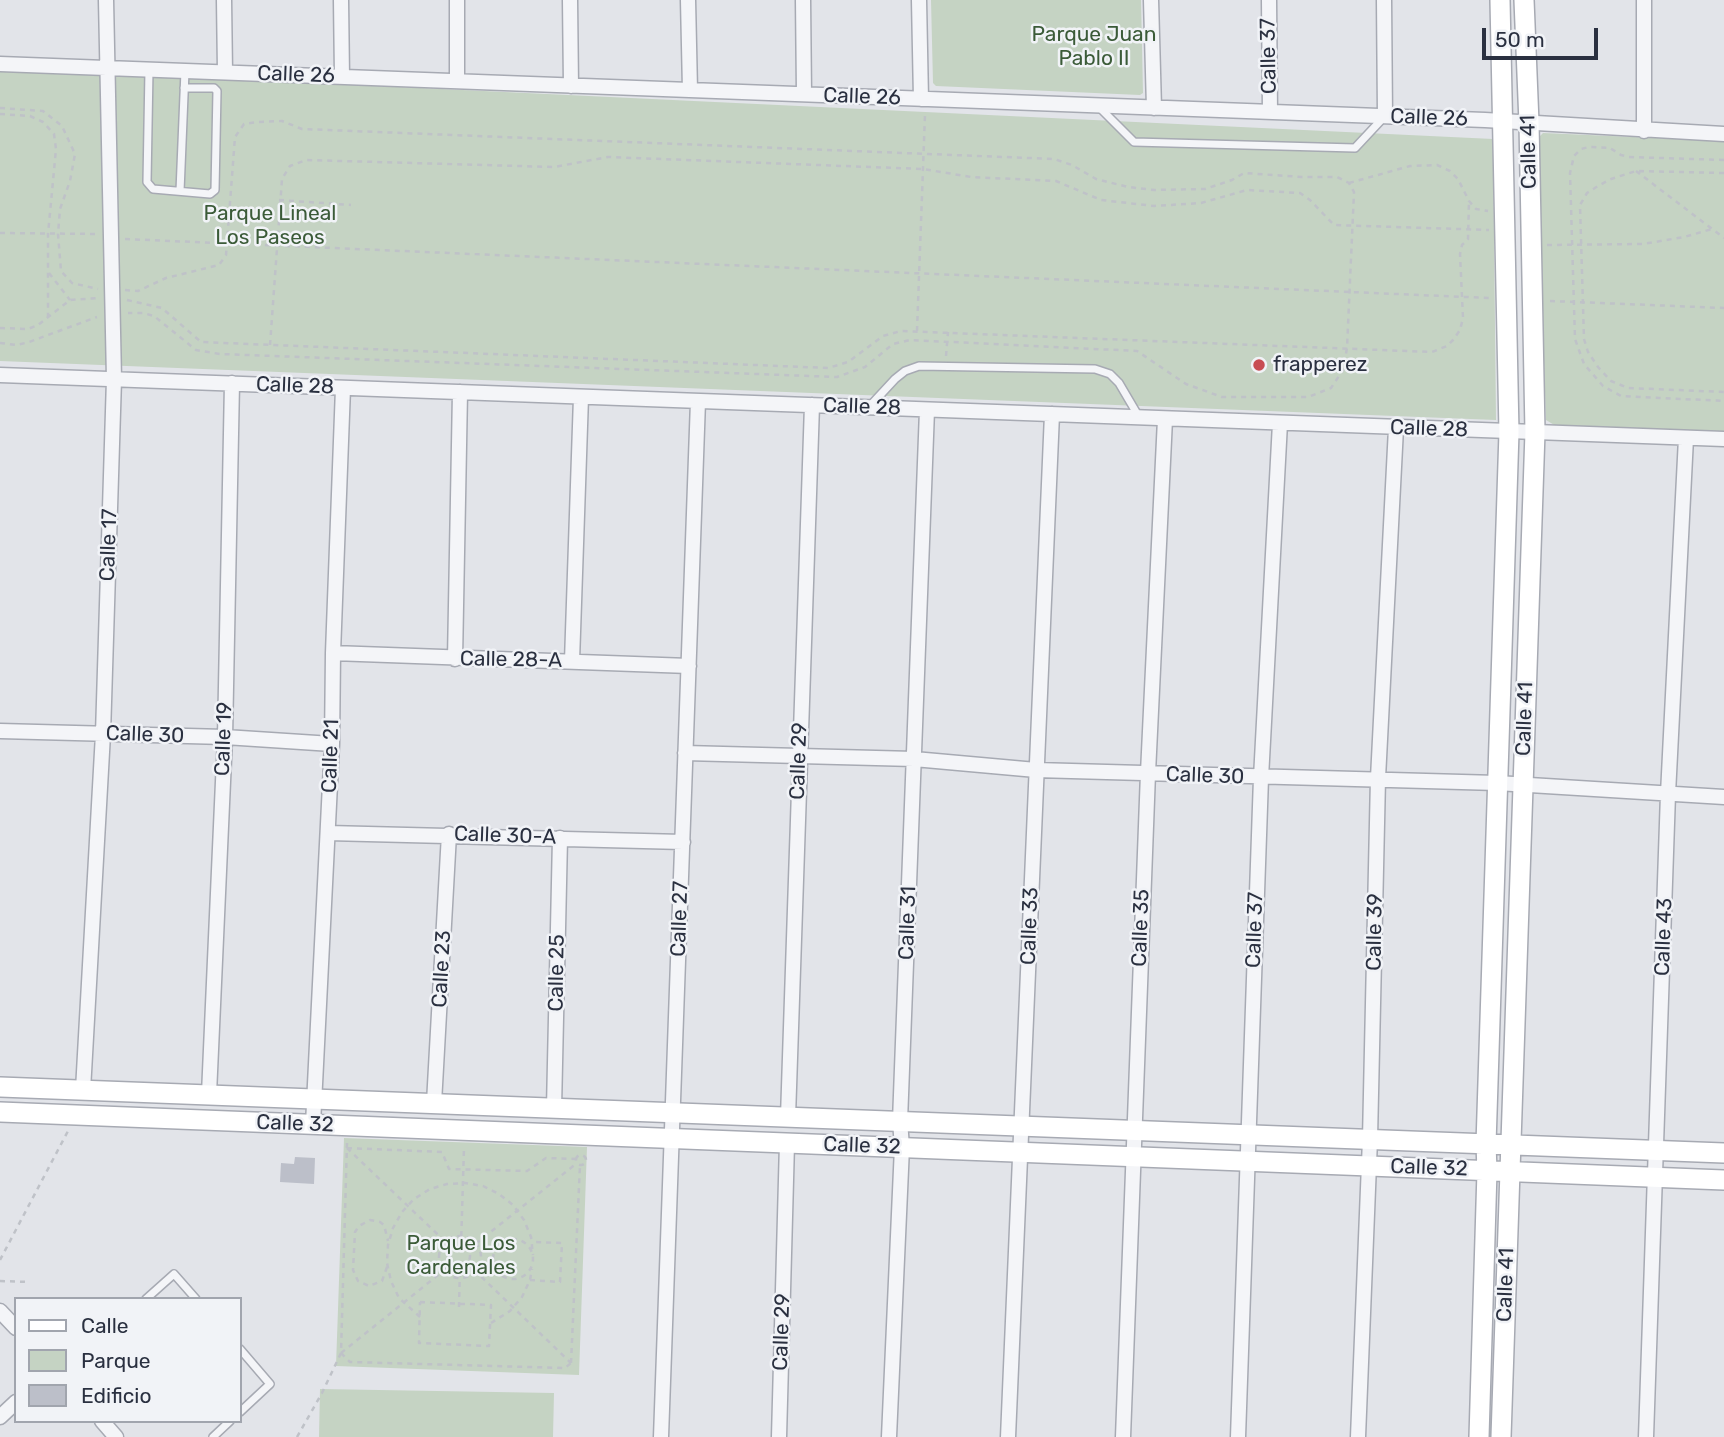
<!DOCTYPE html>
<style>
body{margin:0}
#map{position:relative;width:1724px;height:1437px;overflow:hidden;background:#e2e4e9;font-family:Rubik,sans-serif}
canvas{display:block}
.legend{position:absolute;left:14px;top:1297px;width:228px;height:126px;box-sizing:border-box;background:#f1f3f7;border:2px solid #a1a5ae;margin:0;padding:9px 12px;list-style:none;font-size:21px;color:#2a3040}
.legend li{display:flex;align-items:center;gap:14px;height:35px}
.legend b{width:35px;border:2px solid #a1a5ae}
.scale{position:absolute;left:1482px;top:28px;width:116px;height:32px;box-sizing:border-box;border:4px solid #2a3040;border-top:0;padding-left:9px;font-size:21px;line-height:24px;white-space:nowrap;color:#2a3040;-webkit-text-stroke:5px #f1f3f7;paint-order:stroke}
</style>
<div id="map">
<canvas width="1724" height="1437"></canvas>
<ul class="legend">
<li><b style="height:9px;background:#fff"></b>Calle</li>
<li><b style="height:19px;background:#c5d3c3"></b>Parque</li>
<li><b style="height:19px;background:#bcbfc9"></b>Edificio</li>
</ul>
<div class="scale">50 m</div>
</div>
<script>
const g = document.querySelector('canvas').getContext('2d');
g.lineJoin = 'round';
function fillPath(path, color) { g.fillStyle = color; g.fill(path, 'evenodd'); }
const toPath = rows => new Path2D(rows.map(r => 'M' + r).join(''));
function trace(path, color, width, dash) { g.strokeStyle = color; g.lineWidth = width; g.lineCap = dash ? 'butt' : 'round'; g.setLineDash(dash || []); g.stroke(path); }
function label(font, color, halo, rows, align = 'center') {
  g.font = font + ' Rubik,sans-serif'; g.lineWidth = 5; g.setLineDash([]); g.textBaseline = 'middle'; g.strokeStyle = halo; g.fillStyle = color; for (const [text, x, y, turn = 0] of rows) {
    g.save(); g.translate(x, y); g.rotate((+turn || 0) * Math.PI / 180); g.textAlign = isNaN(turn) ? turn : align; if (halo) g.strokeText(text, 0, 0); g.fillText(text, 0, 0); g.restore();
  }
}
fillPath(toPath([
 [931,0,1141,0,1143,93,1140,95,936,86,933,83],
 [0,68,1493,139,1496,420,0,361],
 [1543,133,1724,141,1724,433,1556,426,1546,420,1536,140],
 [344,1138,587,1147,579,1375,336,1366],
 [320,1389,554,1393,553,1437,319,1437]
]), '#c5d3c3');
fillPath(toPath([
 [295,1157,315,1158,314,1184,280,1182,281,1163,294,1164]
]), '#bcbfc9');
const lane = toPath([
 [149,70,147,182,153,189,210,194,215,190,217,91,214,88,184,88],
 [1099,107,1134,142,1355,148,1384,117],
 [180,191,185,71],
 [869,407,895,379,905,371,919,366,1095,369,1110,374,1119,383,1139,417],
 [146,1299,174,1274,196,1299],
 [240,1349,270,1384,240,1412],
 [213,1437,230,1421]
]);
const street = toPath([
 [224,0,225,72],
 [341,0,342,77],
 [457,0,457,81],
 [570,0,571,86],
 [688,0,690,90],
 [803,0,804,94],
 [919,0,921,99],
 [1151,0,1154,108],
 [1269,0,1270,112],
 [1384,0,1385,116],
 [0,64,1485,120,1724,134],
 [1644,131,1644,0],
 [0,375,1724,439],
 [333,653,689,666],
 [455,659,460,392],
 [572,661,581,397],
 [0,731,225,737,332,744],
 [685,753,914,759,1036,770,1497,783,1724,797],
 [328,833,683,842],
 [83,1090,103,734,114,379,106,0],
 [209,1094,225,737,232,383],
 [434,1103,449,834],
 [554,1108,560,838],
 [788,1117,812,405],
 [313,1124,332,744,333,653,343,388],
 [0,1311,16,1328],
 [0,1417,16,1402],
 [102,1421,116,1437],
 [661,1437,698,401],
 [779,1437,787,1143],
 [889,1437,902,1147,900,1121,927,410],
 [1008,1437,1052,414],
 [1123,1437,1148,773,1165,419],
 [1238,1437,1261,778,1280,423],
 [1358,1437,1370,1139,1378,778,1396,428],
 [1646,1437,1668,794,1686,438]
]);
const secondary = toPath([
 [0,1087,1724,1153],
 [0,1112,1724,1180],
 [1479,1437,1487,1171,1486,1144,1509,432,1500,0],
 [1501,1437,1535,432,1529,123,1524,0]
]);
trace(lane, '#a7aab3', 10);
trace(street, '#a7aab3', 17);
trace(secondary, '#a7aab3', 22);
trace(toPath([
 [0,108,43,111,62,126,75,154,70,181,60,209,58,234,61,271,72,283,98,289],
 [0,114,30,116,43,122,54,134,56,149,48,234,48,318],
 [1724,160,1629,157,1621,155,1610,148,1589,147,1581,149,1574,156,1570,173,1575,339,1584,364,1603,386,1621,396,1724,401],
 [1636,171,1724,238],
 [1724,173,1636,171,1611,179,1598,186,1587,193,1580,205,1584,339,1588,352,1598,367,1611,381,1628,388,1724,392],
 [1349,183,1410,166,1437,165,1450,171,1458,179,1469,201,1476,209,1488,211],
 [279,200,351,205],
 [0,233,98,234],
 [125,239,1489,298],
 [1547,245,1643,244,1684,237,1712,229],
 [49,273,70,300],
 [125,290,138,291,166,278,219,265,226,255,235,137,244,124,258,122,282,121,302,129,1054,159,1072,165,1096,179,1128,187,1154,190,1205,189,1232,180,1244,173,1302,177,1337,177,1349,183,1354,192,1347,348,1343,370,1331,388,1308,397,1222,397,1186,384,1137,351,910,340,893,344,865,367,837,377,220,354,196,350,154,316,143,313,128,313],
 [127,300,162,308,201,342,828,368,848,362,883,336,901,331,1432,352,1447,346,1453,340,1460,330,1463,318,1460,254,1462,245,1468,239,1469,201],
 [1550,301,1724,308],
 [0,328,28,329,38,325,70,300,99,298],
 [917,331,925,114],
 [0,343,17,345,29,342,97,317],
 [270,345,282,179,290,166,306,160,554,167,608,157,923,169,971,177,1056,181,1101,200,1154,206,1201,203,1247,190,1300,193,1310,200,1334,225,1489,230],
 [946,356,948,332],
 [347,1148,442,1152,449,1169,527,1171,546,1158,576,1159],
 [347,1148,453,1249],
 '576 1160a5 5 0 1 1 10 0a5 5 0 1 1-10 0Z',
 '439 1257a21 21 0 1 1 42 0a21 21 0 1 1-42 0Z',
 '493 1259a20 20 0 1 1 40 0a20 20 0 1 1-40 0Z',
 [461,1246,464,1148],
 '450 1256a10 10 0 1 1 20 0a10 10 0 1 1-20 0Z',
 [468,1250,577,1163],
 [0,1260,68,1131],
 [467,1263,571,1363],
 [387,1267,382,1281,369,1286,358,1281,353,1270,355,1232,359,1226,370,1220,380,1222,384,1225,388,1241],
 [530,1280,560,1282,562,1243,533,1242],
 [0,1281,30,1282],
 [420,1302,491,1305,489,1346,419,1343,420,1302],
 [459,1307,460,1266],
 [420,1317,399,1298,391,1281,387,1263,388,1245,393,1228,402,1212,414,1199,430,1189,447,1184,465,1183,483,1186,499,1194,513,1205,524,1220,531,1237,533,1255],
 [491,1323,510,1311,522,1297,530,1280,532,1269],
 [341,1353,350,1362,565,1368,571,1363],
 [341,1353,453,1263],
 [571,1363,580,1165],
 [297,1437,322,1393,341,1353,347,1143]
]), '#bfc2c8', 2.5, [5, 5]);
trace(lane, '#f4f5f8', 7);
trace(street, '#f4f5f8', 14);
trace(secondary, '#fff', 19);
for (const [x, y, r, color] of [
 [1259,365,7,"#c84d53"]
]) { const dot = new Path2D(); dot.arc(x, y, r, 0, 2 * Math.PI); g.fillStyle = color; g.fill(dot); trace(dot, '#f1f3f7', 2.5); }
label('21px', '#3b5b38', '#f1f3f7', [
 ["Parque Juan",1094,35],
 ["Pablo II",1094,59],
 ["Parque Lineal",270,214],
 ["Los Paseos",270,238],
 ["Parque Los",461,1244],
 ["Cardenales",461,1268]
]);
label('21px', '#2a3040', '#f1f3f7', [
 ["Calle 37",1269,56,-91],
 ["Calle 26",296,75,2],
 ["Calle 26",862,97,2],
 ["Calle 26",1429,118,2],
 ["Calle 41",1529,152,-91],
 ["Calle 28",295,386,2],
 ["Calle 28",862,407,2],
 ["Calle 28",1429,429,2],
 ["Calle 17",109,545,-88],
 ["Calle 28-A",511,660,1],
 ["Calle 41",1525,719,-88],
 ["Calle 30",145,735,2],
 ["Calle 19",224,739,-88],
 ["Calle 21",331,756,-88],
 ["Calle 29",799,761,-88],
 ["Calle 30",1205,776,2],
 ["Calle 30-A",505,836,2],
 ["Calle 27",680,919,-88],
 ["Calle 31",908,923,-88],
 ["Calle 33",1030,926,-88],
 ["Calle 35",1141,928,-88],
 ["Calle 37",1255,930,-88],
 ["Calle 39",1375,932,-89],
 ["Calle 43",1664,937,-88],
 ["Calle 23",442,969,-87],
 ["Calle 25",557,973,-89],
 ["Calle 32",295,1124,2],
 ["Calle 32",862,1146,2],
 ["Calle 32",1429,1168,2],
 ["Calle 41",1506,1285,-88],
 ["Calle 29",782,1332,-88]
]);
label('21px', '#2a3040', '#f1f3f7', [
 ["frapperez",1273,365]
], 'left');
</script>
